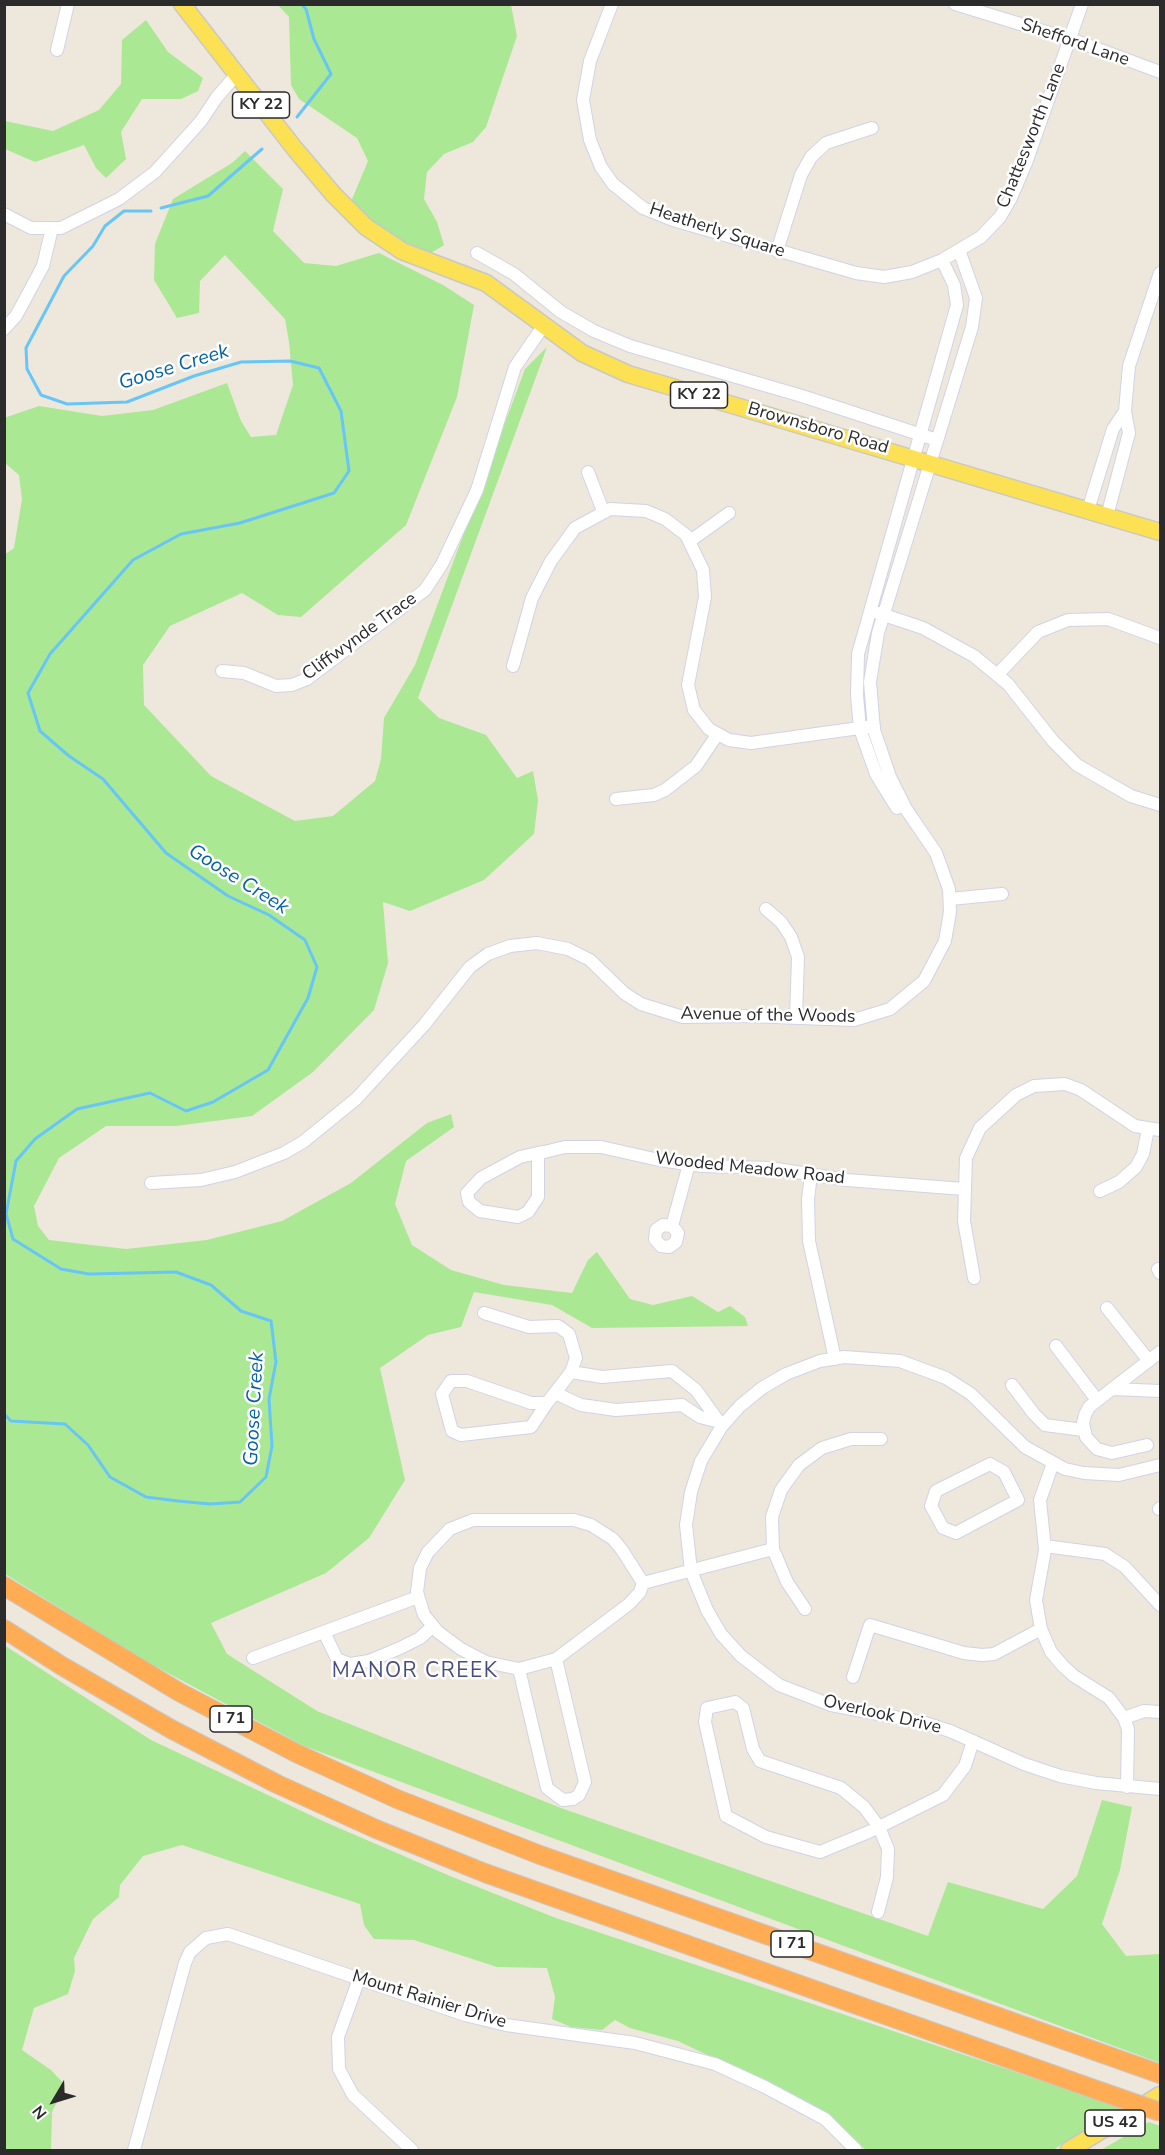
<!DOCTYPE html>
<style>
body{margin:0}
#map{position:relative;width:1165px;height:2155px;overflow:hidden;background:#eee7dc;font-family:"Nunito Sans",sans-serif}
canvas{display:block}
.frame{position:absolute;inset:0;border:6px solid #2b2b2b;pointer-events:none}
.north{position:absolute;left:24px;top:2071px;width:60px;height:60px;-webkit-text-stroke:4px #fff;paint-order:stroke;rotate:232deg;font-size:16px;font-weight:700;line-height:24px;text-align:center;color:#2b2b2b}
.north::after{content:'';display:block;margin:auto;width:21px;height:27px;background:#2b2b2b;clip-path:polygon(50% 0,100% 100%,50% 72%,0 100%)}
</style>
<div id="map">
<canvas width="1165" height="2155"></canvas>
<div class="frame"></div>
<div class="north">N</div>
</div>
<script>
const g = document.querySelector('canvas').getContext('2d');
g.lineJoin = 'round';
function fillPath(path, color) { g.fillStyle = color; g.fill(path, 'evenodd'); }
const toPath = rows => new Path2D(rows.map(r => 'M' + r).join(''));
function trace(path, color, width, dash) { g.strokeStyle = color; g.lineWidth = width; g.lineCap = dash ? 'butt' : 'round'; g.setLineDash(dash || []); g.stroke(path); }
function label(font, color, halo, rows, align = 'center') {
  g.font = font + ' "Nunito Sans",sans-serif'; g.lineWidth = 5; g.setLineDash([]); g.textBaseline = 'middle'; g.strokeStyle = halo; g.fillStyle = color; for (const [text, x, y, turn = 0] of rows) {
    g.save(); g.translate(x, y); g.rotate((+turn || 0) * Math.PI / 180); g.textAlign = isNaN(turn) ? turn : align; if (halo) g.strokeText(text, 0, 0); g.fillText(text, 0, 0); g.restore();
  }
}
fillPath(toPath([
 [278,5,511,5,517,36,486,127,473,142,444,154,427,172,424,199,437,222,444,245,431,253,405,248,350,204,368,161,357,138,299,99,291,85,289,17],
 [146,20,168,52,203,78,198,91,181,99,142,99,121,132,126,159,106,178,96,168,84,145,35,162,5,149,5,121,53,131,99,110,121,84,122,40],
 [245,151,283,189,273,231,304,263,336,266,379,253,443,285,474,305,457,397,406,525,301,617,278,615,242,593,170,626,143,665,144,705,211,776,295,821,333,816,375,781,381,759,384,718,415,665,525,369,547,347,418,698,439,718,486,735,517,778,533,771,538,800,534,834,484,880,410,911,383,902,388,963,374,1010,313,1072,252,1116,176,1126,106,1126,59,1158,34,1206,38,1226,49,1240,126,1249,207,1240,282,1221,351,1183,427,1123,451,1114,454,1127,406,1161,395,1204,412,1245,451,1270,504,1285,572,1293,588,1260,597,1252,630,1299,653,1305,692,1296,718,1312,730,1306,745,1317,748,1326,592,1328,552,1305,474,1292,461,1327,428,1335,380,1368,405,1480,369,1538,326,1573,211,1623,227,1654,317,1711,561,1808,928,1936,948,1882,1043,1909,1077,1876,1102,1800,1132,1807,1120,1870,1102,1924,1126,1956,1160,1954,1160,2063,304,1746,140,1658,5,1574,4,555,14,548,22,499,19,475,5,463,4,418,39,406,102,416,153,410,227,383,241,421,251,437,276,435,293,385,289,342,285,319,225,255,200,281,199,313,177,318,154,280,155,244,173,199,232,163],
 [4,1645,151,1740,325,1822,450,1876,556,1918,1123,2108,1053,2150,866,2150,846,2131,787,2093,678,2041,630,2028,615,2020,602,2030,571,2027,552,2019,555,1997,547,1968,497,1967,414,1940,374,1939,364,1925,360,1904,182,1845,143,1856,120,1885,119,1897,93,1919,74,1958,75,1971,68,1994,34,2008,22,2050,51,2070,65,2085,52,2112,51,2150,5,2150],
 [1149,2122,1160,2126,1160,2150,1101,2150]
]), '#aae894');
trace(toPath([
 [297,117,331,74,314,39,306,9,301,4],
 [161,208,208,196,262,149],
 [4,1414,11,1421,65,1424,88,1445,110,1477,146,1497,178,1501,210,1504,240,1502,266,1477,272,1446,269,1399,276,1362,271,1321,241,1311,211,1285,176,1272,89,1274,61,1269,13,1239,6,1214,16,1161,35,1139,77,1109,150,1093,186,1111,213,1102,268,1070,308,998,317,967,305,940,269,915,228,896,166,853,103,779,69,756,40,731,28,693,50,654,133,560,181,534,240,523,334,493,349,471,341,411,319,368,290,361,241,362,194,376,127,402,67,404,41,395,27,369,26,348,64,276,93,246,105,226,124,211,151,211]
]), '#67c6f7', 3);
const minor = toPath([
 [612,4,590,61,583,100,590,140,601,167,613,184,643,208,673,220,856,273,884,277,912,272,942,260,981,237,1000,217,1011,198,1026,163,1082,4],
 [955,4,1082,43,1160,72],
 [57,50,68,4],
 [4,214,31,228,61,228,119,199,155,172,201,121,217,97,237,74],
 [777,251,801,175,811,157,826,143,872,128],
 [477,253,514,274,561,312,594,331,630,346,802,396,937,440],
 [4,329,16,316,43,266,52,228],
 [588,472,603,511],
 [1088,510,1113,429,1125,411],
 [1107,516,1129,433,1125,411,1129,366,1160,273],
 [690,541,729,513],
 [878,613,923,628,974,656,1008,684,1053,741,1077,765,1131,796,1160,805],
 [513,666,532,598,551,561,575,528,610,509,646,511,665,519,686,535,703,570,705,597,688,685,694,710,709,729,729,740,751,743,874,726],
 [222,671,244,673,276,686,292,685,307,679,425,590,442,564,477,490,515,367,544,325],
 [998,674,1038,632,1068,620,1108,619,1160,638],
 [616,799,654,795,665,790,696,766,717,735],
 [897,808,876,774,860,729,857,695,858,654,957,305,954,285,942,260],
 [950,899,1002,894],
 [766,909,781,922,791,937,798,957,796,1017],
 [538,1153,538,1197,528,1212,518,1217,480,1211,469,1202,467,1193,481,1178,520,1157,538,1153,544,1152,565,1147,601,1147,659,1160,702,1166,770,1168,847,1180,964,1189],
 [811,1175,808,1199,809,1241,835,1359],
 [151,1183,201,1180,235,1172,284,1153,303,1142,356,1099,424,1025,470,967,488,954,510,946,537,943,568,949,590,960,624,993,641,1004,683,1017,747,1016,854,1020,890,1009,924,981,945,941,950,912,949,889,936,853,906,809,890,777,874,730,870,682,878,633,972,327,976,298,959,250],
 [1100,1191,1119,1182,1136,1167,1143,1154,1148,1129],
 [672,1226,663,1225,656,1230,655,1239,661,1246,669,1247,676,1242,678,1233,672,1226,689,1164],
 [1158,1269,1160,1273],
 [974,1278,964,1221,966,1158,980,1128,1016,1095,1034,1086,1065,1084,1081,1090,1135,1126,1160,1130],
 [1107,1308,1149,1361],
 [484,1313,529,1327,558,1326,569,1334,576,1358,571,1372,547,1403,531,1403,467,1381,451,1381,442,1394,452,1431,461,1435,531,1427,547,1403],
 [1056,1346,1097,1400],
 [571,1372,602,1377,672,1371,696,1390,722,1426],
 [1012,1385,1034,1414,1045,1425,1083,1430],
 [1112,1389,1160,1352],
 [555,1393,581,1405,616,1410,682,1405,700,1417,716,1421],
 [1147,1445,1112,1453,1097,1449,1086,1437,1083,1423,1085,1415,1089,1407,1112,1389,1160,1391],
 [1053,1463,1040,1500,1045,1550,1036,1600,1041,1629,1051,1652,1063,1666,1074,1676,1109,1698,1124,1718,1128,1729,1127,1787],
 [990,1464,1004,1472,1018,1500,956,1533,943,1528,931,1506,936,1491,990,1464],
 [1160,1465,1119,1475,1084,1473,1065,1469,1025,1447,971,1394,946,1378,900,1361,844,1357,820,1361,786,1374,762,1388,740,1406,722,1426,701,1461,691,1492,686,1525,691,1571,707,1610,721,1634,741,1656,779,1685,831,1705,925,1723,950,1731,1024,1764,1060,1776,1096,1783,1160,1789],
 [1159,1509,1160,1508],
 [473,1520,574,1520,591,1525,613,1539,622,1550,643,1583,640,1592,629,1604,556,1659,519,1669,486,1662,461,1649,438,1632,424,1615,417,1592,420,1568,428,1552,450,1529,473,1520],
 [1045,1546,1105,1554,1125,1567,1160,1605],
 [643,1583,773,1549],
 [805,1609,787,1582,773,1549,772,1517,781,1490,799,1465,822,1448,851,1439,881,1439],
 [324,1632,337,1659,350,1664,369,1661,400,1648,420,1638,432,1627],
 [253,1658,418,1597],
 [519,1669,547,1788,563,1800,573,1799,579,1795,585,1782,556,1659],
 [853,1677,870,1625,964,1653,982,1655,994,1654,1041,1629],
 [1124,1718,1144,1711,1160,1712],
 [878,1912,887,1877,888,1849,879,1827,864,1807,841,1788,760,1761,753,1749,743,1708,735,1702,707,1708,705,1722,726,1816,766,1837,820,1852,871,1831,943,1795,965,1766,973,1741],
 [359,1979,338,2037,339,2069,353,2095,412,2150],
 [134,2150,185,1963,190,1952,206,1938,228,1934,465,2015,506,2025,635,2043,715,2064,765,2087,825,2119,856,2150]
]);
const major = toPath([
 [182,4,295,149,334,195,366,227,402,251,486,283,582,353,628,374,1160,532],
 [1069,2150,1160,2095]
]);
const highway = toPath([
 [4,1586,179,1692,298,1754,397,1799,540,1855,1160,2074],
 [4,1629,62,1666,171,1729,277,1784,376,1829,485,1873,1091,2088]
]);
trace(minor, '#d1d3e5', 14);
trace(major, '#c8c8c8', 19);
trace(highway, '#c8c8c8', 20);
trace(minor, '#fff', 12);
trace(major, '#fbe153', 16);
trace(highway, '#ffac55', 18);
const highwayBridge = toPath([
 [1091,2088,1160,2112]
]);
trace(highwayBridge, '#c8c8c8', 20, []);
trace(highwayBridge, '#ffac55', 18);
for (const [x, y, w] of [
 [261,105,57],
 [699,395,57],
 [231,1719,42],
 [792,1944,42],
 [1115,2123,60]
]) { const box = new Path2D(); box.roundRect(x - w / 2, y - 13, w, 26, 4.5); g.fillStyle = '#fff'; g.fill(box); trace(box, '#2b2b2b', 1.5); }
label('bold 16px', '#2b2b2b', null, [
 ["KY 22",261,105],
 ["KY 22",699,395],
 ["I 71",231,1719],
 ["I 71",792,1944],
 ["US 42",1115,2123]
]);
label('18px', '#2b2b2b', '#fff', [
 ["Shefford Lane",1075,43,19],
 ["Chattesworth Lane",1032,136,-68],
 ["Heatherly Square",717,231,18],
 ["Brownsboro Road",818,429,16],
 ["Cliffwynde Trace",360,637,-36],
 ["Avenue of the Woods",768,1016,1],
 ["Wooded Meadow Road",750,1169,6],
 ["Overlook Drive",882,1715,13],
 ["Mount Rainier Drive",429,2000,17]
]);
label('italic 20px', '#0461a6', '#fff', [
 ["Goose Creek",174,368,-17],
 ["Goose Creek",238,880,32],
 ["Goose Creek",255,1409,-87]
]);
g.letterSpacing = '1.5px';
label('21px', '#474d7f', '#fff', [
 ["MANOR CREEK",415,1672]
]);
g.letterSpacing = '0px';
</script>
